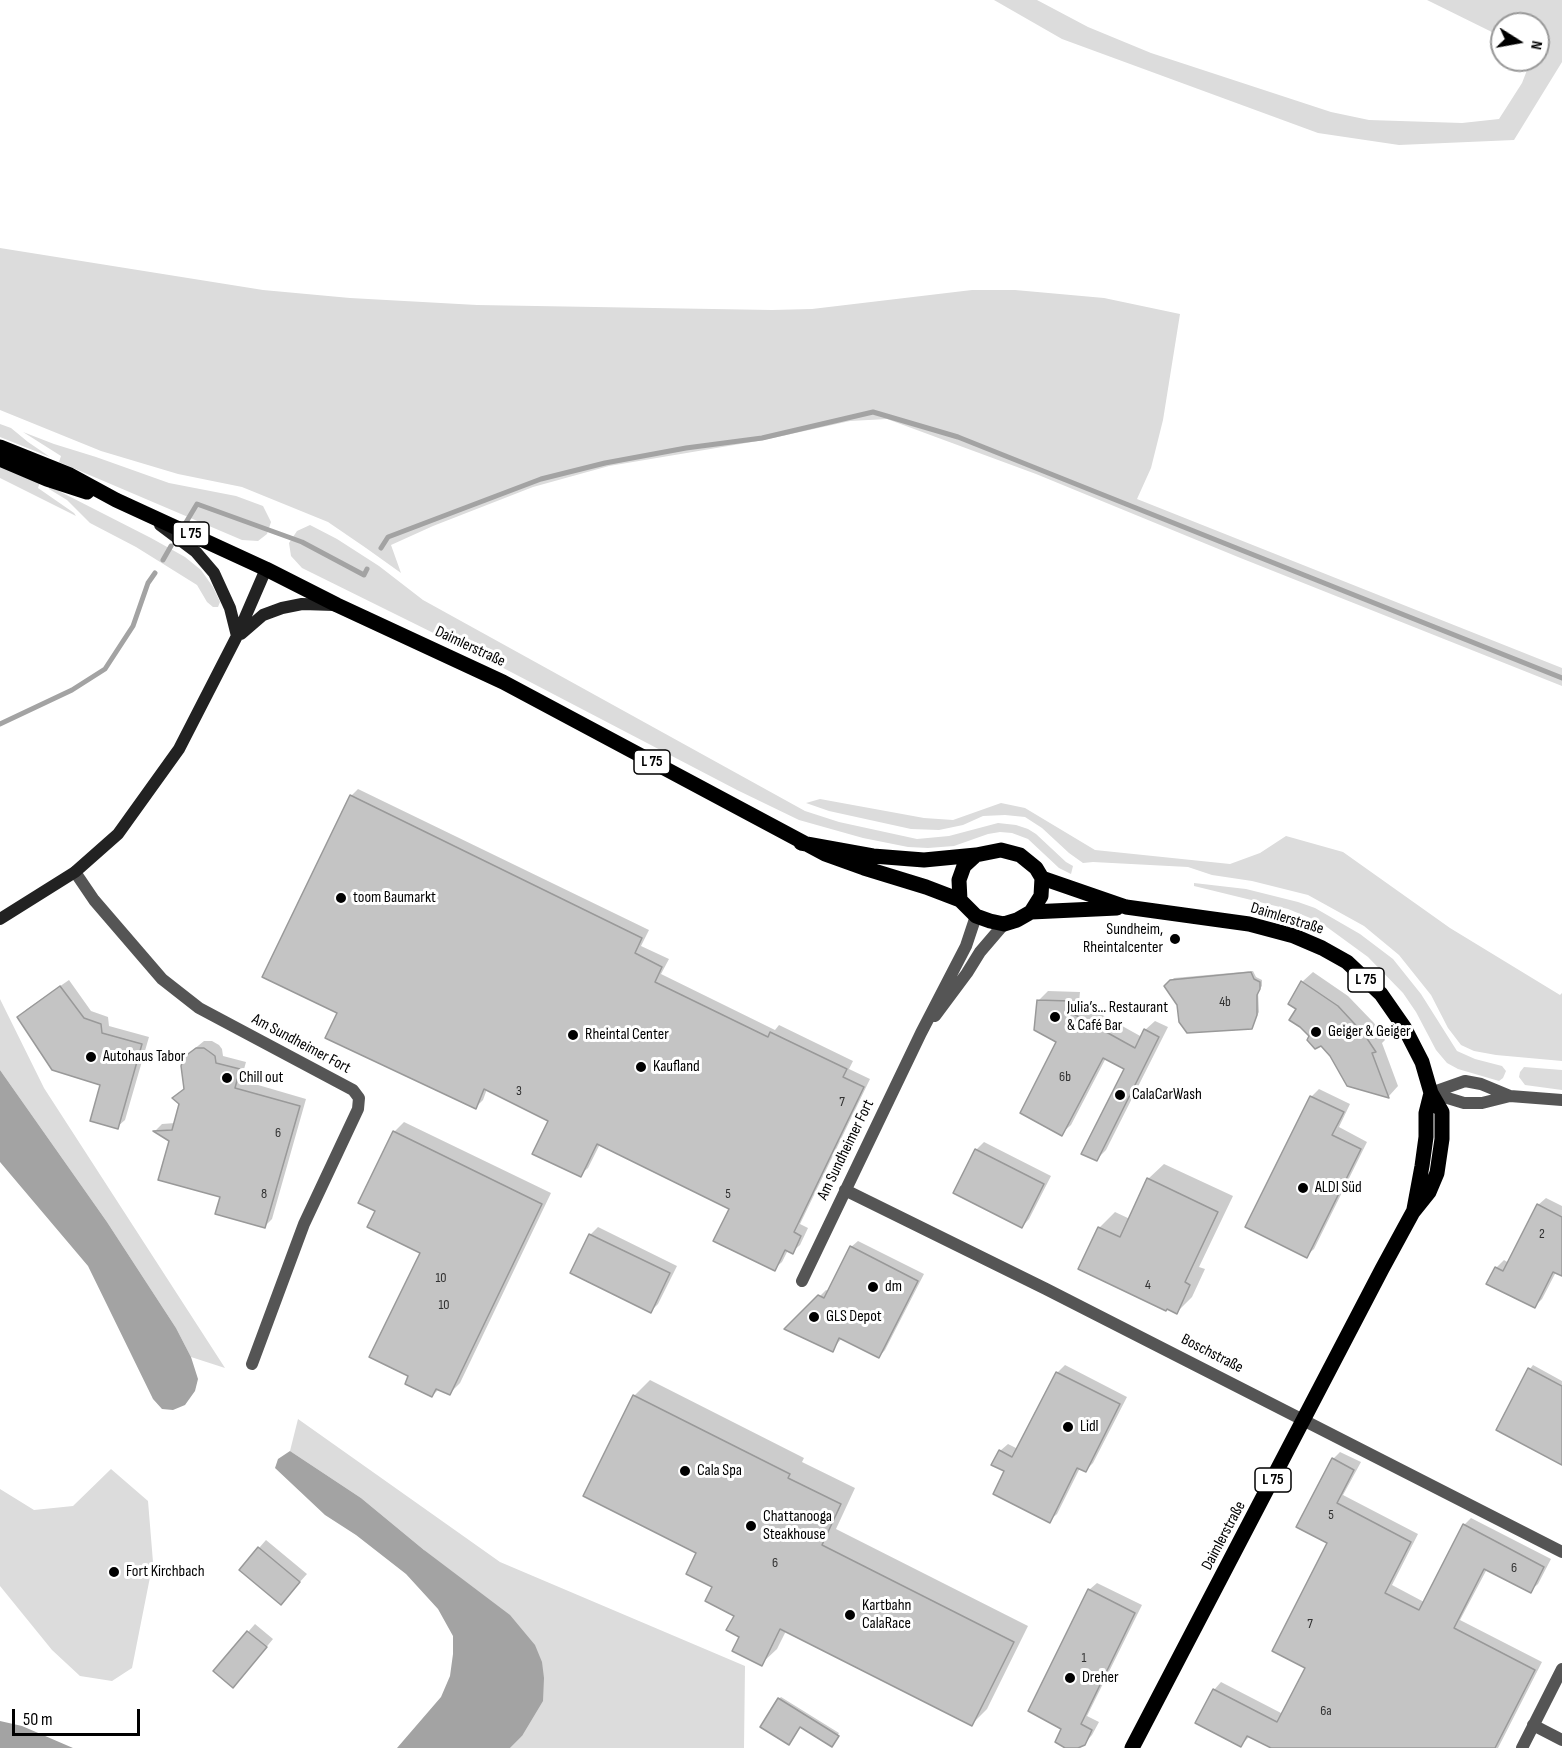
<!DOCTYPE html>
<meta charset="utf-8">
<style>
body{margin:0}
#map{position:relative;width:1562px;height:1748px;overflow:hidden;background:#fff;font-family:"Sofia Sans Condensed",sans-serif}
canvas{display:block}
.north{position:absolute;left:1490px;top:12px;width:60px;height:60px;box-sizing:border-box;background:#fff;border:2px solid #999;border-radius:50%;rotate:101deg;font-size:16px;font-weight:700;line-height:24px;text-align:center;color:#000}
.north::after{content:'';display:block;margin:auto;width:21px;height:27px;background:#000;clip-path:polygon(50% 0,100% 100%,50% 72%,0 100%)}
.scale{position:absolute;left:12px;top:1709px;width:128px;height:27px;box-sizing:border-box;border:3px solid #000;border-top:0;padding-left:8px;font-size:18px;line-height:21px;white-space:nowrap;color:#000;-webkit-text-stroke:4px #fff;paint-order:stroke}
</style>
<div id="map">
<canvas width="1562" height="1748"></canvas>
<div class="north">N</div>
<div class="scale">50 m</div>
</div>
<script>
const g = document.querySelector('canvas').getContext('2d');
g.lineJoin = 'round';
function fillPath(path, color) { g.fillStyle = color; g.fill(path, 'evenodd'); }
const toPath = rows => new Path2D(rows.map(r => 'M' + r).join(''));
function trace(path, color, width, dash) { g.strokeStyle = color; g.lineWidth = width; g.lineCap = dash ? 'butt' : 'round'; g.setLineDash(dash || []); g.stroke(path); }
function label(font, color, halo, rows, align = 'center') {
  g.font = font + ' "Sofia Sans Condensed",sans-serif'; g.lineWidth = 6; g.setLineDash([]); g.textBaseline = 'middle'; g.strokeStyle = halo; g.fillStyle = color; for (const [text, x, y, turn = 0] of rows) {
    g.save(); g.translate(x, y); g.rotate((+turn || 0) * Math.PI / 180); g.textAlign = isNaN(turn) ? turn : align; if (halo) g.strokeText(text, 0, 0); g.fillText(text, 0, 0); g.restore();
  }
}
fillPath(toPath([
 [994,0,1037,0,1088,27,1151,53,1331,112,1369,120,1462,123,1499,119,1522,83,1531,60,1538,60,1538,24,1502,24,1502,37,1427,0,1562,0,1562,62,1514,140,1399,145,1318,133,1062,39],
 [0,248,263,290,350,298,477,305,772,310,812,309,972,290,1015,290,1104,298,1180,314,1163,420,1151,468,1137,499,1562,668,1562,686,1238,557,1036,474,887,419,850,421,764,440,609,466,533,487,433,526,391,545,401,573,366,548,328,522,242,487,178,474,101,451,0,410],
 [0,424,11,428,28,442,50,457,0,437],
 [23,432,54,444,96,457,169,483,236,496,263,506,271,522,267,534,258,541,242,540,59,462,61,456],
 [0,464,40,482,38,488,74,513,76,516,0,478],
 [49,486,151,538,185,557,201,570,213,587,220,602,218,607,213,607,207,602,197,585,136,547,90,523,67,500,49,489],
 [310,525,337,539,379,566,423,600,805,811,839,822,917,839,949,836,998,823,1016,825,1028,829,1036,834,1066,862,1073,866,1071,874,1059,868,1028,839,1012,833,1000,832,988,834,954,846,928,848,908,847,863,838,799,820,737,790,488,660,302,568,291,556,289,543,297,531],
 [820,799,924,818,953,820,1001,803,1025,808,1095,850,1230,864,1260,853,1286,836,1343,852,1450,928,1560,995,1562,993,1562,1061,1496,1055,1474,1051,1461,1045,1448,1028,1431,995,1399,955,1364,926,1308,895,1252,881,1212,875,1188,867,1093,862,1083,863,1069,853,1042,828,1025,817,1005,815,983,816,963,825,939,830,911,829,829,811,806,803],
 [1194,883,1246,889,1298,902,1315,908,1360,934,1393,959,1421,994,1457,1051,1475,1059,1502,1066,1506,1071,1503,1078,1499,1081,1458,1069,1447,1063,1436,1050,1416,1012,1403,993,1368,957,1320,922,1288,909,1194,886],
 [0,999,44,1088,225,1368,191,1357,176,1328,107,1222,0,1070],
 [1524,1067,1562,1070,1562,1090,1525,1085,1519,1077,1520,1072],
 [298,1419,500,1562,745,1666,744,1748,510,1748,522,1736,424,1550,361,1498,290,1451],
 [111,1469,148,1501,153,1562,132,1668,112,1681,80,1676,52,1650,0,1586,0,1489,34,1510,73,1506]
]), '#dcdcdc');
fillPath(toPath([
 [0,1070,107,1222,176,1328,191,1357,198,1379,195,1391,185,1405,173,1410,162,1409,153,1399,88,1266,0,1162],
 [290,1451,361,1498,424,1550,510,1615,535,1645,542,1662,544,1678,543,1701,522,1736,510,1748,397,1748,441,1697,450,1676,453,1654,453,1636,438,1609,406,1574,356,1535,325,1515,275,1468,278,1459],
 [0,1721,22,1726,73,1748,0,1748]
]), '#a3a3a3');
fillPath(toPath([
 [358,789,649,930,641,946,669,959,661,974,775,1030,779,1025,853,1061,849,1069,870,1079,800,1224,808,1228,800,1245,792,1252,788,1250,782,1262,774,1269,731,1208,600,1144,588,1168,580,1175,550,1120,487,1089,483,1100,475,1108,339,1012,351,796],
 [1253,971,1256,977,1262,980,1262,986,1258,991,1259,1012,1251,1027,1178,1004,1166,986,1174,978],
 [1313,972,1348,996,1374,1023,1385,1040,1382,1043,1398,1086,1389,1096,1348,1085,1332,1055,1311,1035,1298,1008,1302,982],
 [69,980,91,1011,108,1017,109,1026,149,1037,125,1120,117,1127,102,1084,19,1017,27,1009],
 [1048,991,1080,992,1079,1002,1142,1037,1145,1030,1155,1021,1168,1027,1106,1150,1096,1160,1126,1069,1106,1058,1071,1125,1061,1134,1058,1041,1038,1001],
 [204,1041,212,1041,219,1045,222,1049,223,1056,246,1062,241,1080,306,1099,272,1219,265,1226,222,1196,170,1141,156,1130,162,1124,175,1123,181,1104,174,1098,186,1087,193,1050],
 [1319,1089,1350,1104,1339,1127,1367,1142,1314,1249,1306,1256,1247,1227,1312,1096],
 [404,1122,551,1193,460,1383,449,1394,439,1389,432,1396,410,1376,422,1252,377,1211,394,1132],
 [984,1142,1051,1176,1029,1219,1022,1227,976,1150],
 [1164,1164,1233,1196,1199,1267,1205,1269,1192,1297,1177,1312,1080,1269,1100,1227,1115,1212,1130,1219,1148,1179],
 [1546,1198,1562,1206,1562,1275,1556,1272,1542,1299,1535,1306,1496,1268,1504,1260,1509,1263,1538,1205],
 [598,1227,677,1266,658,1304,651,1311,572,1273,591,1234],
 [858,1241,924,1274,885,1350,879,1357,842,1338,832,1350,787,1329,826,1290,829,1291,851,1247],
 [1065,1365,1127,1397,1093,1463,1086,1470,1080,1468,1057,1514,1049,1521,1006,1471,1000,1451,1008,1444,1018,1449,1057,1373],
 [1533,1365,1562,1381,1562,1463,1530,1369],
 [650,1380,804,1458,802,1462,855,1488,836,1529,1028,1626,987,1709,972,1724,786,1631,777,1649,761,1664,741,1636,736,1615,714,1586,698,1553,634,1396],
 [1340,1452,1361,1462,1343,1495,1418,1534,1392,1585,1424,1602,1464,1525,1471,1518,1551,1559,1538,1584,1530,1591,1487,1569,1460,1620,1542,1662,1498,1748,1274,1748,1250,1736,1241,1745,1214,1690,1221,1682,1283,1714,1307,1667,1329,1543,1333,1459],
 [266,1540,307,1574,281,1603,259,1548],
 [1097,1583,1142,1605,1087,1716,1099,1722,1092,1735,1084,1744,1074,1748,1069,1748,1063,1728,1089,1590],
 [255,1624,273,1639,241,1678,248,1632],
 [781,1697,839,1733,831,1745,801,1725,779,1699]
]), '#0003');
trace(toPath([
 [182,529,197,504,302,542,364,575,367,569],
 [381,548,388,537,541,479,605,463,686,448,762,438,873,412,958,437,1562,678],
 [163,560,171,546],
 [0,724,72,690,105,669,133,626,148,583,155,573]
]), '#a3a3a3', 5);
const building = toPath([
 [350,795,642,938,635,953,662,967,655,982,768,1037,770,1032,847,1069,843,1077,864,1087,794,1232,801,1236,793,1254,785,1250,775,1271,713,1241,729,1209,597,1144,581,1177,532,1154,548,1121,484,1089,476,1109,325,1038,337,1013,262,977,350,795],
 [1251,972,1254,979,1260,982,1260,989,1257,995,1257,1015,1252,1029,1187,1033,1179,1022,1177,1005,1164,986,1170,980,1251,972],
 [1301,981,1338,1006,1364,1034,1376,1052,1372,1053,1389,1098,1347,1086,1330,1056,1321,1046,1315,1049,1307,1040,1309,1036,1300,1027,1289,1020,1296,1009,1288,1004,1301,981],
 [60,986,84,1018,101,1024,102,1033,142,1044,118,1129,90,1121,100,1085,52,1070,17,1017,60,986],
 [1037,1000,1071,1001,1070,1012,1135,1048,1144,1029,1159,1037,1097,1161,1081,1154,1124,1069,1103,1058,1062,1136,1020,1113,1056,1042,1034,1030,1037,1000],
 [196,1048,204,1048,211,1053,215,1056,216,1063,240,1069,235,1088,300,1106,265,1228,215,1214,220,1197,158,1180,169,1141,153,1131,172,1130,179,1104,172,1098,184,1089,181,1066,184,1057,196,1048],
 [1310,1096,1344,1112,1332,1135,1361,1149,1307,1258,1245,1227,1310,1096],
 [393,1131,542,1204,450,1395,436,1389,432,1397,405,1384,408,1376,369,1357,420,1253,367,1227,375,1211,358,1203,393,1131],
 [975,1149,1044,1184,1022,1228,953,1193,975,1149],
 [1147,1178,1218,1212,1185,1282,1190,1285,1177,1314,1167,1309,1166,1311,1078,1269,1098,1227,1120,1237,1147,1178],
 [1537,1204,1562,1217,1562,1276,1553,1272,1535,1308,1486,1284,1495,1267,1503,1271,1537,1204],
 [589,1234,670,1273,651,1313,570,1273,589,1234],
 [850,1246,918,1281,879,1358,839,1338,833,1352,784,1329,818,1295,824,1298,850,1246],
 [1528,1368,1562,1386,1562,1465,1496,1430,1528,1368],
 [1056,1372,1120,1404,1086,1472,1077,1468,1050,1523,993,1494,1004,1471,991,1465,999,1450,1012,1457,1056,1372],
 [633,1395,790,1474,788,1478,841,1504,822,1545,1014,1642,972,1726,780,1629,762,1666,732,1651,739,1637,726,1630,734,1616,705,1601,712,1587,686,1574,696,1553,583,1496,633,1395],
 [1332,1458,1354,1470,1337,1503,1411,1542,1385,1593,1419,1610,1463,1524,1544,1567,1531,1593,1484,1569,1454,1628,1535,1670,1495,1748,1271,1748,1247,1736,1241,1747,1195,1723,1213,1689,1277,1722,1305,1668,1272,1651,1327,1543,1296,1527,1332,1458],
 [258,1547,300,1582,281,1605,239,1570,258,1547],
 [1088,1589,1135,1613,1081,1724,1092,1730,1085,1745,1078,1748,1065,1748,1055,1742,1061,1729,1028,1711,1088,1589],
 [247,1631,267,1647,233,1688,213,1671,247,1631],
 [778,1698,839,1736,832,1747,800,1727,789,1745,760,1727,778,1698]
]);
fillPath(building, '#c4c4c4');
trace(building, '#999', 1.5);
trace(toPath([
 [75,872,94,900,162,979,199,1008,353,1090,359,1098,358,1109,304,1224,252,1364],
 [935,1016,967,973,980,952,1004,924],
 [1431,1093,1465,1081,1481,1084,1510,1096,1562,1100],
 [1431,1093,1464,1103,1482,1103,1510,1096],
 [845,1190,1046,1289,1562,1552],
 [802,1281,921,1033,966,946,976,916],
 [1533,1725,1562,1740],
 [1522,1748,1562,1669]
]), '#555', 12);
trace(toPath([
 [160,525,196,552,214,573,230,608,237,636],
 [241,634,263,615,282,608,302,604,335,605],
 [0,919,75,872,118,834,179,749,237,636,266,569]
]), '#222', 12);
trace(toPath([
 [0,447,70,475,116,500,266,569,337,605,503,682,825,854,864,868,926,887,960,900,976,916,990,921,1004,924,1017,920,1031,912,1117,908],
 [0,459,47,479,87,492],
 [801,843,873,856,924,860,976,855,1001,850,1020,855,1036,868,1042,878,1126,907,1249,924,1294,936,1322,948,1347,962,1381,994,1404,1027,1422,1062,1431,1093,1442,1112,1442,1139,1437,1173,1429,1192,1413,1212,1382,1269,1132,1748],
 [960,900,959,880,964,866,976,855],
 [1031,912,1041,896,1042,878],
 [1414,1209,1422,1166,1426,1137,1426,1113,1431,1093]
]), '#000', 15);
for (const [x, y, r, color] of [
 [341,898,6,"#000"],
 [1175,939,6,"#000"],
 [1055,1017,6,"#000"],
 [1316,1032,6,"#000"],
 [573,1035,6,"#000"],
 [91,1057,6,"#000"],
 [641,1067,6,"#000"],
 [227,1078,6,"#000"],
 [1120,1095,6,"#000"],
 [1303,1188,6,"#000"],
 [873,1287,6,"#000"],
 [814,1317,6,"#000"],
 [1068,1427,6,"#000"],
 [685,1471,6,"#000"],
 [751,1526,6,"#000"],
 [114,1572,6,"#000"],
 [850,1615,6,"#000"],
 [1070,1678,6,"#000"]
]) { const dot = new Path2D(); dot.arc(x, y, r, 0, 2 * Math.PI); g.fillStyle = color; g.fill(dot); trace(dot, '#fff', 2); }
label('14px', '#313131', null, [
 ["4b",1225,1002],
 ["6b",1065,1077],
 ["3",519,1091],
 ["7",842,1102],
 ["6",278,1133],
 ["8",264,1194],
 ["5",728,1194],
 ["2",1542,1234],
 ["10",441,1278],
 ["4",1148,1285],
 ["10",444,1305],
 ["5",1331,1515],
 ["6",775,1563],
 ["6",1514,1568],
 ["7",1310,1624],
 ["1",1084,1658],
 ["6a",1326,1711]
]);
for (const [x, y, w] of [
 [191,534,36],
 [652,762,36],
 [1366,980,36],
 [1273,1480,36]
]) { const box = new Path2D(); box.roundRect(x - w / 2, y - 12, w, 24, 4.5); g.fillStyle = '#fff'; g.fill(box); trace(box, '#000', 1.5); }
label('bold 15px', '#000', null, [
 ["L 75",191,534],
 ["L 75",652,762],
 ["L 75",1366,980],
 ["L 75",1273,1480]
]);
label('16px', '#000', '#fff', [
 ["Daimlerstraße",470,647,25],
 ["Daimlerstraße",1287,919,17],
 ["Am Sundheimer Fort",301,1044,28],
 ["Am Sundheimer Fort",846,1150,-64],
 ["Boschstraße",1212,1354,27],
 ["Daimlerstraße",1224,1536,-62]
]);
label('16px', '#000', '#fff', [
 ["toom Baumarkt",353,898],
 ["Sundheim,",1163,930,"right"],
 ["Rheintalcenter",1163,948,"right"],
 ["Julia’s… Restaurant",1067,1008],
 ["& Café Bar",1067,1026],
 ["Geiger & Geiger",1328,1032],
 ["Rheintal Center",585,1035],
 ["Autohaus Tabor",103,1057],
 ["Kaufland",653,1067],
 ["Chill out",239,1078],
 ["CalaCarWash",1132,1095],
 ["ALDI Süd",1315,1188],
 ["dm",885,1287],
 ["GLS Depot",826,1317],
 ["Lidl",1080,1427],
 ["Cala Spa",697,1471],
 ["Chattanooga",763,1517],
 ["Steakhouse",763,1535],
 ["Fort Kirchbach",126,1572],
 ["Kartbahn",862,1606],
 ["CalaRace",862,1624],
 ["Dreher",1082,1678]
], 'left');
</script>
